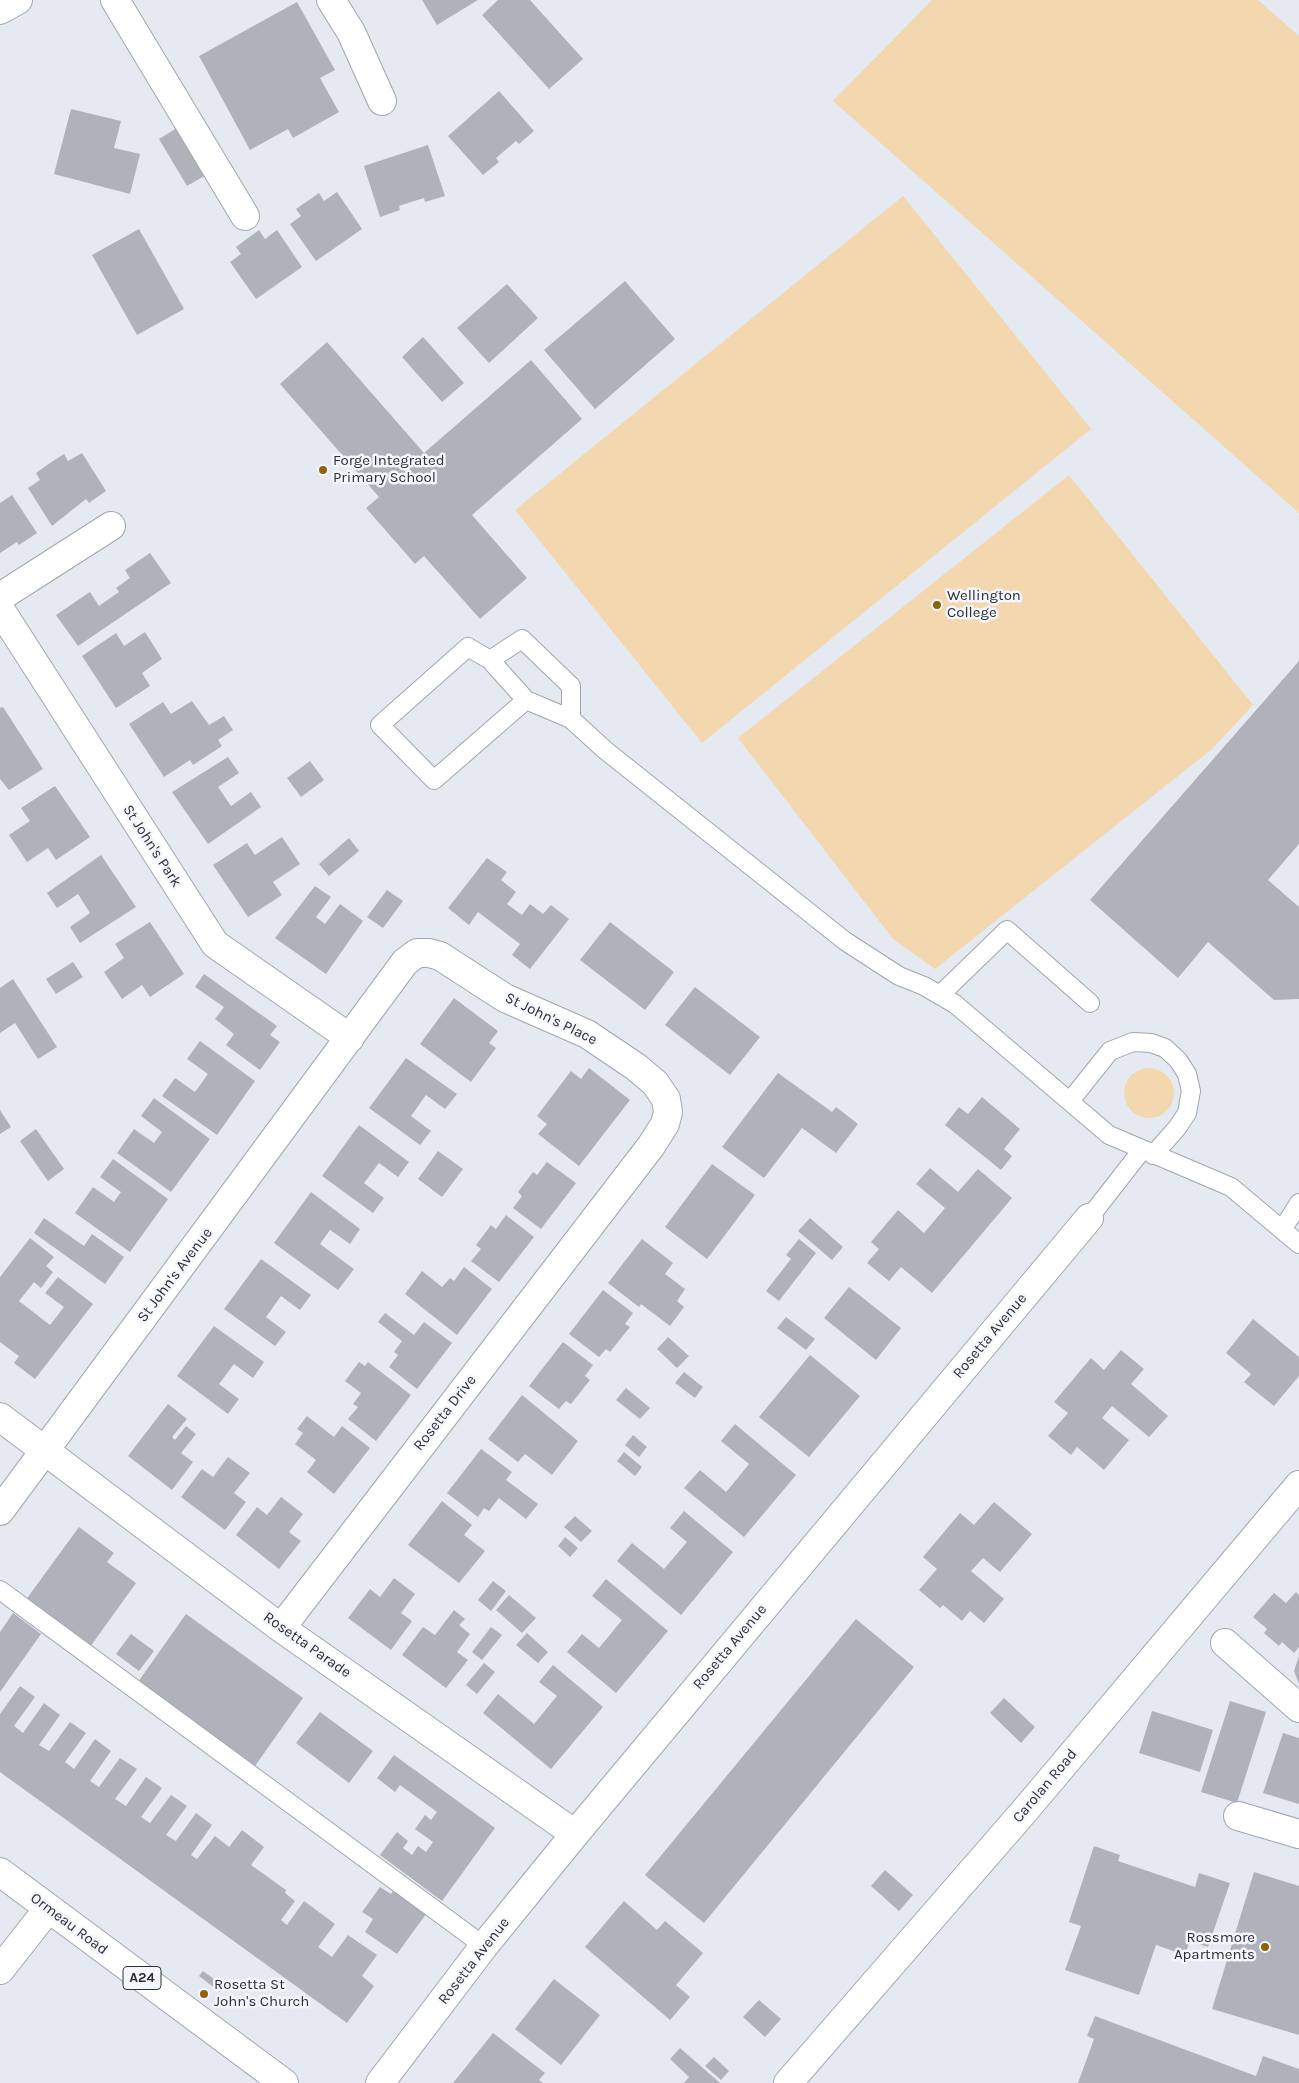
<!DOCTYPE html>
<style>
body{margin:0}
canvas{display:block;background:#e5e9f2}
</style>
<canvas width="1299" height="2083"></canvas>
<script>
const g = document.querySelector('canvas').getContext('2d');
g.lineJoin = 'round';
function fillPath(path, color) { g.fillStyle = color; g.fill(path, 'evenodd'); }
const toPath = rows => new Path2D(rows.map(r => 'M' + r).join(''));
function trace(path, color, width, dash) { g.strokeStyle = color; g.lineWidth = width; g.lineCap = dash ? 'butt' : 'round'; g.setLineDash(dash || []); g.stroke(path); }
function label(font, color, halo, rows, align = 'center') {
  g.font = font + ' Karla,sans-serif'; g.lineWidth = 5; g.setLineDash([]); g.textBaseline = 'middle'; g.strokeStyle = halo; g.fillStyle = color; for (const [text, x, y, turn = 0] of rows) {
    g.save(); g.translate(x, y); g.rotate((+turn || 0) * Math.PI / 180); g.textAlign = isNaN(turn) ? turn : align; if (halo) g.strokeText(text, 0, 0); g.fillText(text, 0, 0); g.restore();
  }
}
fillPath(toPath([
 [932,0,1258,0,1299,36,1299,513,833,101],
 [903,196,1091,429,702,743,515,510],
 [1069,475,1253,705,1212,749,935,969,893,939,738,738],
 '1124 1093a25 25 0 1 1 50 0a25 25 0 1 1-50 0Z'
]), '#f3d7af');
fillPath(toPath([
 [422,0,478,0,437,25],
 [498,0,530,0,583,59,549,89,482,15],
 [297,2,335,70,320,78,339,112,293,138,288,129,250,150,199,56],
 [499,91,534,131,519,144,516,141,496,158,499,162,483,175,448,136],
 [71,109,121,121,114,148,140,154,130,194,54,174],
 [185,123,213,171,187,186,159,139],
 [428,145,445,196,425,202,424,198,411,202,399,206,400,210,380,217,364,166],
 [337,192,362,229,316,261,290,224,301,216,296,209,319,193,324,201],
 [139,229,184,309,137,335,92,255],
 [259,230,265,239,277,230,302,267,256,299,230,262,241,254,236,247],
 [625,281,675,339,595,409,544,350],
 [507,284,538,318,489,363,457,328],
 [423,337,464,383,442,402,402,357],
 [327,342,424,453,531,360,582,419,472,515,527,578,480,619,424,556,415,564,366,508,379,497,280,384],
 [82,453,106,491,89,503,86,499,52,526,28,488,40,480,36,473,50,463,64,454,68,461],
 [12,495,37,533,19,545,17,542,0,553,0,503],
 [150,553,171,583,78,646,56,615,90,592,99,606,119,592,116,588,130,578,125,570],
 [145,632,162,659,142,673,150,686,116,708,82,656,116,633,124,646],
 [1299,661,1299,844,1268,880,1299,907,1299,999,1274,1000,1208,942,1178,978,1090,900],
 [192,701,209,725,224,716,233,730,218,740,222,746,193,765,190,760,164,777,129,724,163,702,171,714],
 [3,707,43,769,9,790,0,779,0,708],
 [228,757,239,773,218,787,231,806,251,792,261,807,208,844,172,792],
 [310,761,324,780,301,797,287,778],
 [55,786,90,837,56,860,48,848,27,862,9,835,30,821,21,808],
 [282,837,300,864,273,882,282,895,248,917,213,865,247,843,255,855],
 [349,838,359,851,329,876,319,864],
 [101,855,136,907,80,943,70,927,90,913,78,894,57,908,47,893],
 [487,858,507,872,501,880,516,892,507,904,522,915,530,904,543,914,551,905,569,919,530,969,512,955,520,944,478,912,469,925,448,908],
 [315,886,331,897,316,917,325,924,340,904,363,921,326,974,275,938],
 [387,890,403,901,383,928,367,917],
 [150,922,184,974,150,997,142,985,122,999,104,972,124,958,115,944],
 [610,922,674,972,645,1010,580,960],
 [73,962,83,977,56,994,46,979],
 [204,974,277,1026,270,1035,280,1042,260,1070,226,1045,234,1034,215,1019,224,1007,195,987],
 [13,979,57,1047,38,1059,15,1023,0,1033,0,988],
 [695,987,760,1037,730,1075,665,1025],
 [454,998,498,1031,489,1043,496,1048,471,1082,420,1044],
 [200,1041,255,1081,217,1135,162,1096,175,1078,195,1092,208,1074,187,1059],
 [406,1058,457,1094,445,1109,426,1095,411,1116,431,1131,420,1145,369,1108],
 [589,1068,630,1100,579,1166,538,1134,547,1124,537,1116,571,1071,581,1079],
 [778,1073,832,1112,836,1107,858,1124,836,1153,802,1128,764,1178,722,1147],
 [982,1097,1020,1129,1004,1149,1012,1156,1001,1170,945,1125,959,1107,968,1114],
 [154,1098,210,1139,171,1192,117,1153,134,1129,154,1143,162,1132,141,1116],
 [0,1110,11,1127,0,1134],
 [359,1125,409,1162,398,1177,379,1163,364,1183,384,1198,373,1213,322,1176],
 [36,1129,64,1169,48,1181,20,1141],
 [438,1151,463,1169,442,1197,418,1179],
 [113,1159,168,1199,130,1252,75,1213,93,1187,114,1202,116,1199,121,1192,100,1177],
 [547,1162,576,1183,541,1229,513,1208,522,1196,518,1192,533,1172,537,1175],
 [712,1164,755,1195,707,1259,665,1227],
 [930,1168,958,1192,978,1169,1012,1198,932,1293,901,1267,889,1281,867,1263,879,1249,871,1242,898,1210,924,1233,945,1208,916,1184],
 [311,1192,360,1229,350,1244,330,1230,320,1244,354,1269,338,1290,274,1243],
 [506,1215,534,1237,499,1282,471,1261,481,1249,476,1245,491,1225,496,1229],
 [44,1218,84,1246,92,1234,124,1257,105,1284,34,1233],
 [810,1218,843,1247,832,1260,798,1231],
 [30,1238,54,1257,46,1266,53,1272,41,1288,34,1282,19,1301,50,1325,64,1307,45,1293,58,1277,93,1304,35,1379,14,1363,19,1356,0,1342,0,1277],
 [642,1239,673,1263,665,1274,685,1289,677,1301,684,1307,670,1326,641,1304,639,1307,608,1283],
 [799,1239,816,1253,779,1301,766,1291,791,1259,786,1255],
 [261,1259,311,1295,300,1310,281,1296,266,1317,286,1332,275,1346,224,1309],
 [464,1267,492,1289,457,1335,405,1294,422,1271,442,1287,450,1278,454,1281],
 [849,1287,901,1328,876,1360,824,1318],
 [603,1290,633,1313,625,1324,630,1327,610,1352,606,1349,599,1357,569,1334],
 [385,1313,414,1335,424,1322,452,1343,417,1389,389,1367,398,1355,394,1352,402,1341,378,1322],
 [786,1317,815,1339,806,1350,777,1328],
 [1253,1319,1299,1357,1299,1376,1274,1406,1244,1382,1251,1374,1226,1353],
 [214,1326,264,1362,253,1378,234,1364,219,1384,239,1399,228,1414,177,1376],
 [668,1337,689,1356,677,1368,657,1349],
 [563,1342,593,1365,585,1376,590,1380,571,1404,566,1401,559,1409,529,1386],
 [1121,1350,1144,1369,1131,1384,1168,1416,1149,1437,1112,1406,1102,1418,1129,1440,1104,1470,1077,1447,1071,1455,1048,1436,1068,1413,1054,1402,1091,1358,1104,1370],
 [810,1355,860,1396,809,1457,759,1417],
 [359,1362,365,1366,368,1362,411,1395,376,1441,348,1419,358,1407,353,1404,361,1393,345,1381],
 [684,1372,703,1387,695,1398,675,1383],
 [626,1388,650,1408,640,1419,616,1400],
 [522,1395,578,1441,552,1475,525,1454,518,1462,488,1439],
 [168,1404,187,1419,172,1437,175,1440,186,1426,196,1434,181,1453,193,1462,172,1490,128,1456],
 [307,1416,334,1437,342,1426,370,1448,334,1494,307,1472,316,1460,295,1444,303,1433,297,1429],
 [735,1424,796,1475,744,1537,684,1488,700,1470,726,1492,737,1479,749,1464,721,1441],
 [633,1435,647,1447,639,1457,625,1445],
 [481,1449,512,1472,506,1480,538,1504,526,1519,499,1498,489,1511,484,1508,478,1517,447,1493],
 [624,1452,642,1467,635,1476,617,1461],
 [228,1457,250,1473,234,1493,246,1502,225,1530,181,1497,202,1469,213,1477],
 [281,1497,303,1514,289,1532,301,1541,279,1569,236,1535,257,1507,267,1515],
 [442,1501,472,1525,464,1535,485,1551,459,1583,408,1545],
 [994,1502,1032,1534,1000,1572,983,1558,971,1571,1004,1599,984,1623,970,1611,962,1621,943,1605,940,1608,919,1590,937,1569,923,1557,960,1513,974,1525],
 [684,1511,733,1552,681,1615,617,1561,632,1543,664,1569,687,1542,670,1528],
 [575,1516,592,1531,581,1542,564,1527],
 [79,1527,114,1553,107,1562,136,1583,90,1647,25,1601],
 [565,1537,578,1548,570,1557,558,1546],
 [394,1578,415,1594,401,1613,412,1621,391,1650,348,1618,370,1589,380,1597],
 [606,1579,668,1631,616,1693,567,1652,582,1634,599,1648,622,1620,592,1596],
 [493,1581,506,1591,491,1611,478,1600],
 [1296,1592,1299,1595,1299,1647,1294,1653,1282,1642,1279,1646,1264,1633,1267,1629,1253,1617,1274,1593,1286,1603],
 [509,1595,536,1618,522,1633,496,1610],
 [454,1610,465,1619,459,1625,470,1634,457,1652,468,1660,446,1688,402,1655,423,1627,435,1635],
 [13,1613,41,1634,0,1692,0,1632],
 [186,1614,303,1698,255,1766,138,1682],
 [856,1619,914,1667,704,1923,645,1875],
 [491,1627,502,1635,482,1660,472,1652],
 [527,1633,548,1652,538,1663,516,1645],
 [131,1634,154,1651,139,1671,116,1654],
 [1299,1656,1299,1684,1294,1671],
 [484,1663,495,1672,477,1694,466,1685],
 [553,1665,603,1707,551,1769,483,1713,498,1694,534,1724,557,1696,539,1682],
 [20,1686,35,1697,14,1726,23,1733,44,1703,60,1715,39,1745,49,1751,70,1722,86,1733,65,1762,74,1769,95,1739,111,1751,90,1781,99,1787,120,1758,137,1769,115,1799,126,1806,146,1777,162,1788,141,1817,150,1823,171,1795,187,1806,166,1835,176,1841,196,1813,212,1825,191,1855,197,1859,215,1836,229,1847,242,1830,264,1847,251,1865,286,1890,285,1893,295,1901,281,1920,287,1925,304,1901,335,1924,318,1947,332,1957,348,1935,377,1955,362,1976,374,1986,347,2023,0,1772,0,1714],
 [1004,1698,1035,1727,1021,1743,990,1713],
 [1230,1701,1266,1712,1237,1803,1201,1792],
 [1152,1711,1213,1730,1200,1772,1139,1753],
 [320,1712,373,1751,349,1783,296,1743],
 [1283,1733,1299,1738,1299,1804,1263,1793],
 [394,1755,495,1828,442,1901,380,1855,397,1832,408,1841,403,1848,412,1855,418,1846,426,1852,433,1842,415,1829,425,1815,431,1820,437,1812,400,1785,395,1792,377,1778],
 [1094,1846,1120,1855,1118,1861,1195,1887,1199,1873,1230,1883,1208,1947,1190,1941,1185,1955,1156,1945,1139,1995,1065,1970,1081,1926,1069,1922],
 [885,1870,913,1895,899,1911,871,1886],
 [1254,1872,1299,1886,1299,2035,1212,2009],
 [380,1887,391,1894,396,1887,429,1910,397,1954,365,1932,373,1919,362,1912],
 [624,1901,657,1930,665,1921,703,1953,676,1985,690,1997,670,2020,585,1947],
 [203,1971,225,1987,220,1992,199,1976],
 [554,1979,600,2015,561,2065,515,2029],
 [759,2000,781,2019,765,2037,743,2017],
 [1095,2016,1256,2076,1263,2056,1299,2069,1299,2083,1078,2083,1094,2039,1087,2036],
 [493,2033,545,2073,539,2080,543,2083,453,2083],
 [680,2048,720,2083,684,2083,689,2077,670,2059],
 [714,2057,729,2071,721,2080,705,2066]
]), '#afb2bb');
const lane = toPath([
 [490,660,526,700],
 [571,719,571,686,522,639,490,660,468,647,380,725,434,780,526,700,571,719,605,750,845,941,899,976,924,986,955,1004,1109,1135,1231,1187,1299,1244],
 [940,995,1007,930,1090,1003],
 [1070,1101,1110,1051,1133,1042,1151,1043,1165,1048,1178,1060,1187,1074,1191,1091,1187,1113,1177,1128,1153,1155],
 [1089,1218,1142,1150],
 [1282,1230,1299,1203],
 [0,1590,484,1946]
]);
const street = toPath([
 [115,0,245,216],
 [331,0,351,32,382,101],
 [0,597,111,526],
 [0,609,215,944,350,1038],
 [0,1417,281,1628,575,1834],
 [0,1511,405,962,417,953,429,953,440,956,505,998,587,1034,636,1067,655,1083,666,1099,668,1112,665,1124,651,1146,281,1628],
 [1225,1643,1299,1708],
 [1238,1816,1299,1834],
 [380,2083,484,1946,575,1834,1089,1218],
 [788,2083,1027,1808,1299,1485]
]);
const secondary = toPath([
 [0,10,18,0],
 [0,1970,48,1909]
]);
const primary = toPath([
 [0,1872,284,2083]
]);
trace(lane, '#a2a5ae', 20);
trace(street, '#a2a5ae', 30);
trace(secondary, '#a2a5ae', 30);
trace(primary, '#a2a5ae', 30);
trace(lane, '#fff', 18);
trace(street, '#fff', 28);
trace(secondary, '#fff', 28);
trace(primary, '#fff', 28);
for (const [x, y, r, color] of [
 [323,470,5,"#90620c"],
 [937,605,5,"#90620c"],
 [1265,1947,5,"#90620c"],
 [204,1994,5,"#90620c"]
]) { const dot = new Path2D(); dot.arc(x, y, r, 0, 2 * Math.PI); g.fillStyle = color; g.fill(dot); trace(dot, '#f3f6fd', 2); }
for (const [x, y, w] of [
 [142,1978,38]
]) { const box = new Path2D(); box.roundRect(x - w / 2, y - 11.5, w, 23, 4); g.fillStyle = '#f3f6fd'; g.fill(box); trace(box, '#2d2e32', 1); }
label('bold 14px', '#2d2e32', null, [
 ["A24",142,1978]
]);
label('15px', '#2d2e32', '#f3f6fd', [
 ["Forge Integrated",333,461],
 ["Primary School",333,478],
 ["Wellington",947,596],
 ["College",947,613],
 ["Rossmore",1255,1938,"right"],
 ["Apartments",1255,1955,"right"],
 ["Rosetta St",214,1985],
 ["John's Church",214,2002]
], 'left');
label('15px', '#2d2e32', '#f3f6fd', [
 ["St John's Park",152,846,57],
 ["St John's Place",551,1019,26],
 ["St John's Avenue",175,1275,-53],
 ["Rosetta Avenue",990,1336,-50],
 ["Rosetta Drive",445,1413,-52],
 ["Rosetta Parade",307,1645,35],
 ["Rosetta Avenue",730,1647,-50],
 ["Carolan Road",1045,1786,-50],
 ["Ormeau Road",69,1924,37],
 ["Rosetta Avenue",474,1961,-52]
]);
</script>
